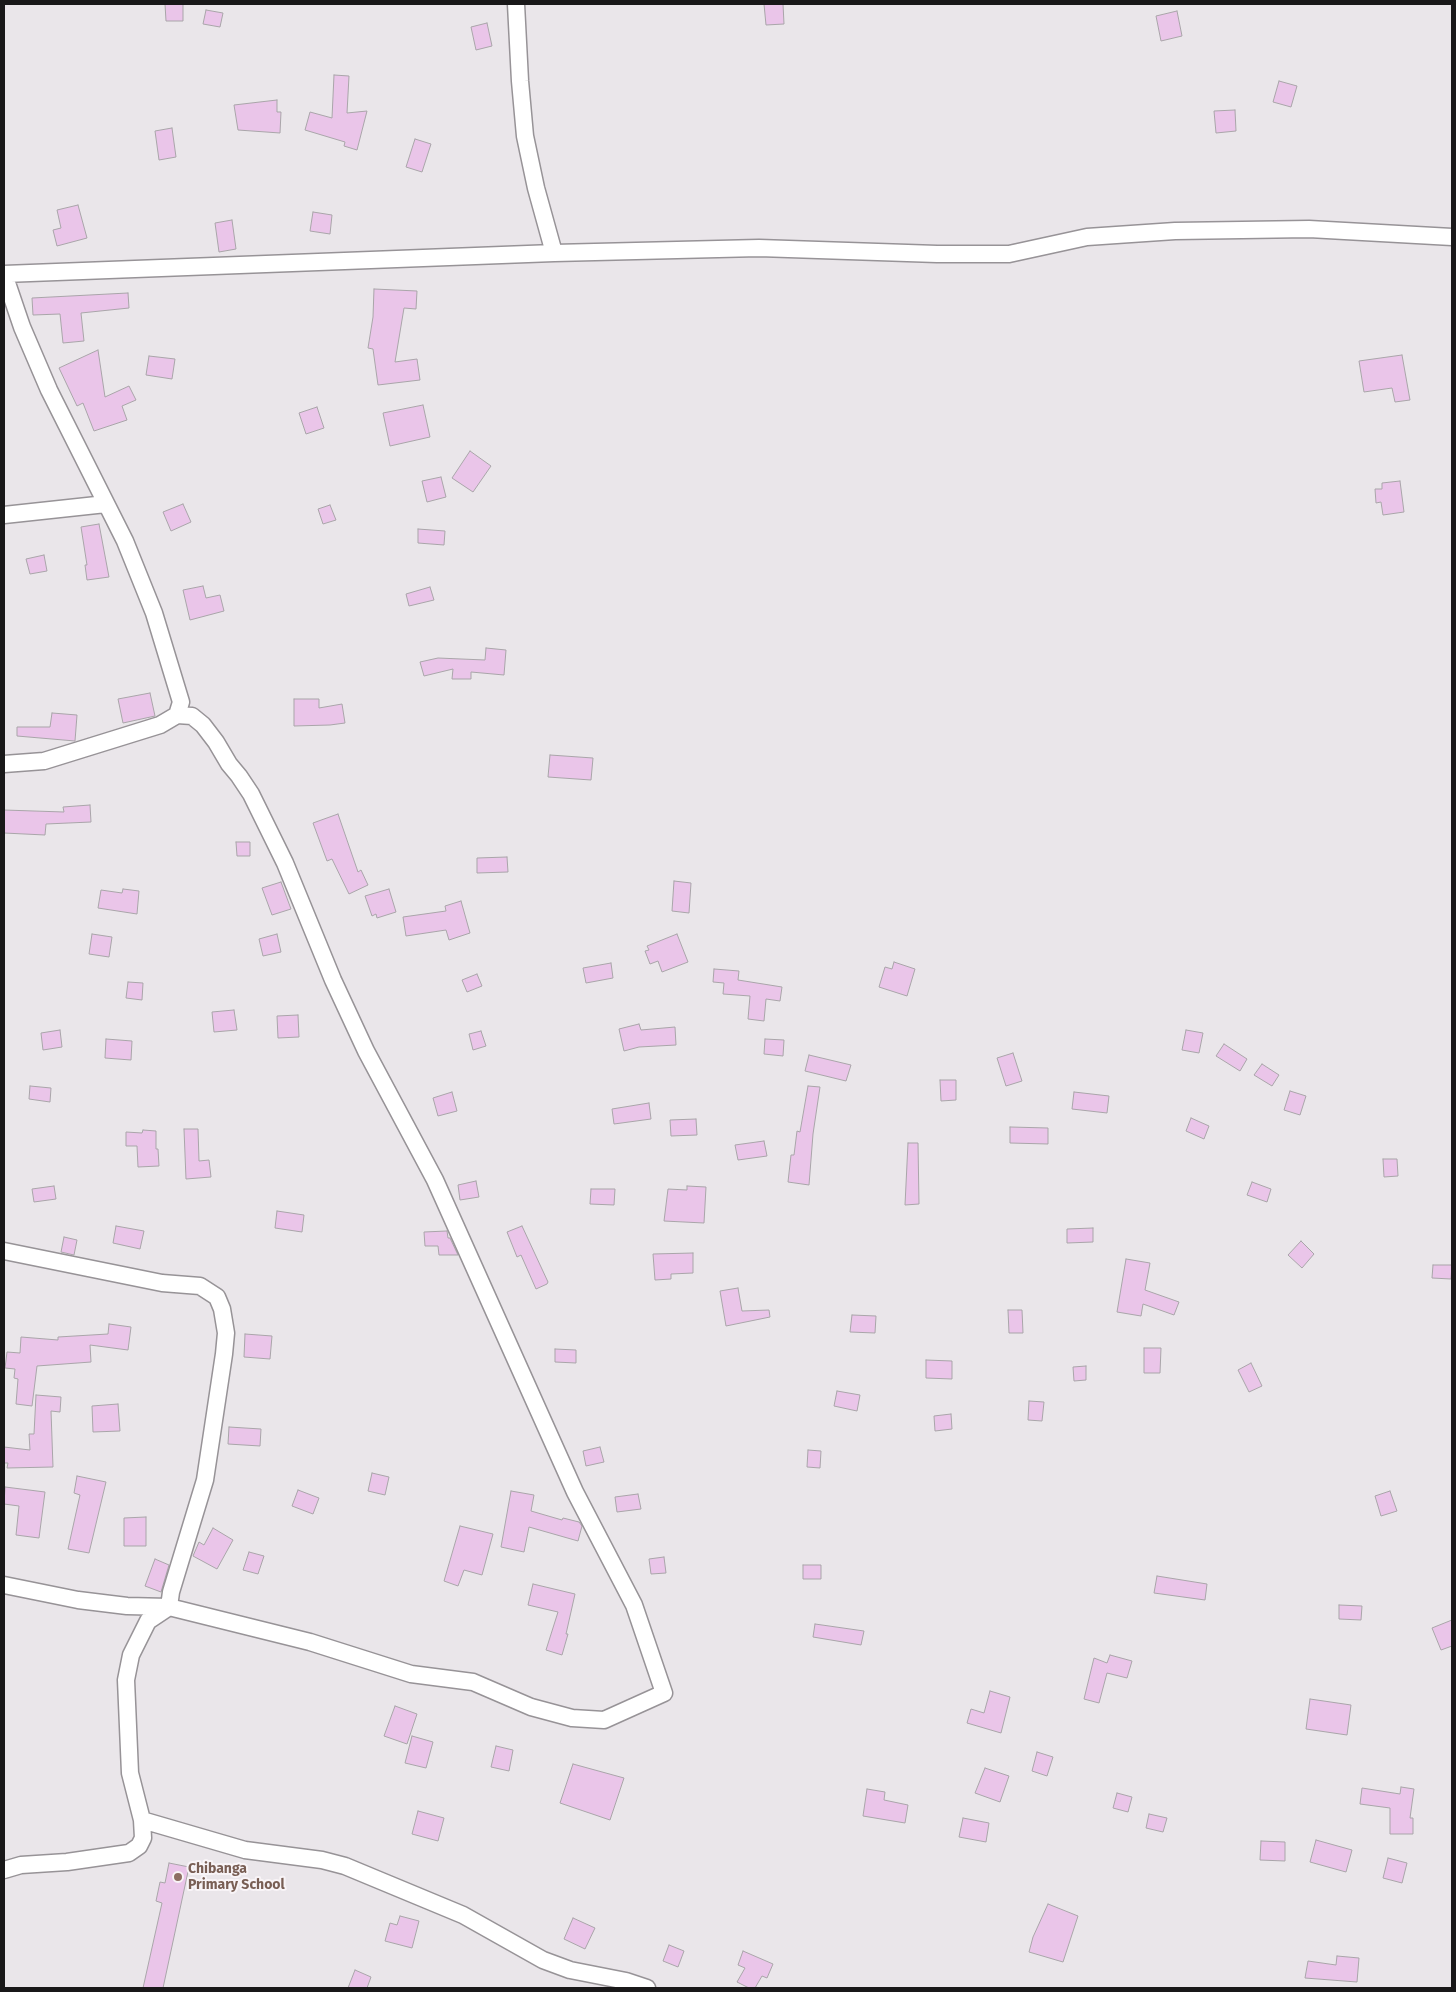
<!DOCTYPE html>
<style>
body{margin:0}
#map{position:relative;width:1456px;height:1992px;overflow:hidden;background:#eae6ea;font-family:"Fira Sans",sans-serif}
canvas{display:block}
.frame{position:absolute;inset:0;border:5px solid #191819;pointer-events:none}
</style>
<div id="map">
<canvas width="1456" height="1992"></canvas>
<div class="frame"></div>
</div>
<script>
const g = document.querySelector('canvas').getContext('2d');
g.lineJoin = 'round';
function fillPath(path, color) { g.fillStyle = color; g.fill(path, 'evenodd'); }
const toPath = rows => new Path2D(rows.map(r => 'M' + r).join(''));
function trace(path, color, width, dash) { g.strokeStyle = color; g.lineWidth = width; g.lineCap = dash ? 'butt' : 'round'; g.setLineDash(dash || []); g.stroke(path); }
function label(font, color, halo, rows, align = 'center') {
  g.font = font + ' "Fira Sans",sans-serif'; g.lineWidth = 4; g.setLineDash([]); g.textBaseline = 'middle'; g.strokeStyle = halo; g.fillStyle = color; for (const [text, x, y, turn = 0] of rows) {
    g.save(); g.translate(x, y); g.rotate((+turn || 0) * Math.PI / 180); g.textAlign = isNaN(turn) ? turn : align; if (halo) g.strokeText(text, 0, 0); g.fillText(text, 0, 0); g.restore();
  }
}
const building = toPath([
 [165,4,183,4,183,21,166,21,165,4],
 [764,4,783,4,784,24,766,25,764,4],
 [206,10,223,13,220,27,203,24,206,10],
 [1177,11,1182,36,1161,41,1156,16,1177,11],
 [487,23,492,46,476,50,471,27,487,23],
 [334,75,349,76,347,113,367,111,357,150,344,146,345,142,305,130,310,112,332,118,334,75],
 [1279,81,1297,86,1291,107,1273,102,1279,81],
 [277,100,277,112,281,112,280,133,238,130,234,105,277,100],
 [1235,110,1236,131,1216,133,1214,111,1235,110],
 [172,128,176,157,159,160,155,131,172,128],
 [415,139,431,144,422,172,406,167,415,139],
 [78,205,87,238,57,246,53,230,61,228,57,210,78,205],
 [313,212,332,215,330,234,310,231,313,212],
 [232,220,236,249,219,252,215,223,232,220],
 [374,289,417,291,416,309,404,308,395,362,417,359,420,380,378,385,373,349,368,348,373,317,374,289],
 [128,293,129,308,81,313,84,341,63,343,60,314,33,315,32,298,128,293],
 [98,350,105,397,129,386,136,400,122,406,127,420,94,431,83,403,77,406,59,368,98,350],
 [1402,355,1410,400,1395,402,1392,388,1364,392,1359,361,1402,355],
 [149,356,175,359,172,379,146,375,149,356],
 [423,405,430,437,390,446,383,413,423,405],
 [317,407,324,428,306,434,299,413,317,407],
 [470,451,491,466,473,492,452,478,470,451],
 [441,477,446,497,427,502,422,481,441,477],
 [1400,481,1404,512,1383,515,1381,502,1376,503,1375,489,1382,489,1382,483,1400,481],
 [183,504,191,522,171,531,163,512,183,504],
 [330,505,336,520,323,524,318,509,330,505],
 [99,524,109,577,87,580,85,565,87,565,81,527,99,524],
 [418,529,445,531,444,545,418,543,418,529],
 [44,555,47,571,30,574,26,559,44,555],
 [203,586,206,598,220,595,224,611,190,620,183,590,203,586],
 [430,587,434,600,409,606,406,594,430,587],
 [486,648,506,650,504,675,471,672,471,679,452,679,453,669,424,676,420,662,438,658,485,660,486,648],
 [150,693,155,716,123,723,118,699,150,693],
 [294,699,319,699,319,708,342,704,345,723,330,725,294,726,294,699],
 [52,713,77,715,75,741,17,736,17,727,50,727,52,713],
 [550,755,593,758,591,780,548,777,550,755],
 [90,805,91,822,46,824,45,835,4,833,4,810,64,812,63,807,90,805],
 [338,814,358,872,361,870,368,885,349,894,332,859,327,861,313,823,338,814],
 [236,842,250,842,250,856,237,856,236,842],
 [507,857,508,872,477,873,477,858,507,857],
 [674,881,691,883,689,913,672,911,674,881],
 [281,882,291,909,272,915,262,888,281,882],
 [123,889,139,891,137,914,98,908,101,890,122,893,123,889],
 [389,889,396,912,377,918,376,914,372,916,365,896,389,889],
 [461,901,470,933,449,940,446,930,406,936,403,917,446,911,445,906,461,901],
 [92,934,112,937,109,957,89,954,92,934],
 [277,934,281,952,263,956,259,939,277,934],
 [677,934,688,962,662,972,658,961,650,964,645,951,649,950,647,946,677,934],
 [894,962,915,969,907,996,879,987,885,967,892,969,894,962],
 [611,963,613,978,586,983,583,968,611,963],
 [714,969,739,971,738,980,782,987,780,1001,766,999,764,1021,748,1019,750,996,723,994,724,983,713,982,714,969],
 [477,974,482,986,467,992,462,980,477,974],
 [128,982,143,983,142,1000,126,998,128,982],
 [234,1010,237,1030,214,1032,212,1012,234,1010],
 [298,1015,299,1037,278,1038,277,1016,298,1015],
 [639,1024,641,1030,675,1027,676,1045,639,1047,624,1051,619,1029,639,1024],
 [60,1030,62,1047,43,1050,41,1033,60,1030],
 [1186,1030,1203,1033,1199,1053,1182,1050,1186,1030],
 [481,1031,486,1046,473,1050,469,1034,481,1031],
 [106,1039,132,1041,131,1060,105,1058,106,1039],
 [765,1039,784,1040,783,1056,764,1054,765,1039],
 [1224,1044,1247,1059,1240,1071,1216,1056,1224,1044],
 [1013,1053,1022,1081,1006,1086,997,1058,1013,1053],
 [809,1055,851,1065,846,1081,805,1071,809,1055],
 [1262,1064,1279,1075,1272,1086,1254,1075,1262,1064],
 [940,1080,956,1080,956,1100,941,1101,940,1080],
 [30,1086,51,1088,50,1102,29,1099,30,1086],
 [808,1086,820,1087,813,1134,809,1185,788,1182,791,1155,794,1155,797,1131,800,1132,808,1086],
 [1290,1091,1306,1096,1300,1115,1284,1110,1290,1091],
 [452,1092,457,1111,438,1116,433,1098,452,1092],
 [1074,1092,1109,1096,1107,1113,1072,1109,1074,1092],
 [649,1103,651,1119,614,1124,612,1109,649,1103],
 [1191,1118,1209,1126,1204,1139,1186,1131,1191,1118],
 [696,1119,697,1135,671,1136,670,1120,696,1119],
 [1010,1127,1048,1128,1048,1144,1010,1143,1010,1127],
 [184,1129,198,1129,199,1161,209,1160,211,1177,186,1179,184,1129],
 [143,1130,156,1131,156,1149,158,1149,159,1166,138,1167,137,1146,126,1146,126,1132,142,1133,143,1130],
 [764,1141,767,1156,738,1160,735,1145,764,1141],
 [908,1143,918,1143,919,1204,905,1205,908,1143],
 [1383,1159,1397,1159,1398,1176,1384,1177,1383,1159],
 [476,1181,479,1197,460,1200,458,1185,476,1181],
 [1252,1182,1271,1189,1267,1202,1247,1195,1252,1182],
 [54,1186,56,1199,34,1202,32,1189,54,1186],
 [687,1186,706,1187,704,1223,664,1221,668,1189,687,1190,687,1186],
 [591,1189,615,1189,614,1205,590,1204,591,1189],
 [277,1211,304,1215,302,1232,275,1228,277,1211],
 [116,1226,144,1231,140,1249,113,1243,116,1226],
 [522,1226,548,1282,547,1284,536,1289,521,1255,517,1257,507,1232,522,1226],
 [1093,1228,1093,1242,1067,1243,1067,1229,1093,1228],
 [447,1231,448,1238,450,1238,458,1255,439,1255,438,1246,425,1246,424,1232,447,1231],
 [64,1237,77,1240,74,1255,61,1252,64,1237],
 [1301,1241,1314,1254,1302,1268,1288,1255,1301,1241],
 [693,1253,693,1273,671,1274,671,1279,655,1280,653,1254,693,1253],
 [1126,1259,1150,1263,1145,1290,1179,1302,1174,1315,1143,1304,1141,1316,1117,1312,1126,1259],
 [1433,1265,1452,1265,1451,1279,1432,1278,1433,1265],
 [738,1288,742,1311,769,1310,770,1317,726,1326,720,1291,738,1288],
 [1008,1310,1022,1310,1023,1333,1009,1333,1008,1310],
 [852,1315,876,1316,875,1333,850,1332,852,1315],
 [109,1324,131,1327,128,1350,90,1345,91,1362,37,1366,32,1406,16,1404,18,1379,14,1378,15,1369,5,1368,7,1352,20,1353,21,1337,58,1340,58,1337,108,1334,109,1324],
 [245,1334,272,1336,270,1359,244,1357,245,1334],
 [1144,1348,1161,1348,1160,1373,1144,1373,1144,1348],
 [555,1349,576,1350,576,1363,555,1362,555,1349],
 [926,1360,952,1361,952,1379,926,1378,926,1360],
 [1251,1363,1262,1386,1249,1392,1238,1370,1251,1363],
 [1086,1366,1086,1380,1074,1381,1073,1367,1086,1366],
 [837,1391,860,1395,857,1411,834,1406,837,1391],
 [36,1395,61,1397,60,1412,51,1411,53,1467,7,1468,8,1463,4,1463,4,1447,30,1450,29,1434,34,1434,36,1395],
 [1029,1401,1044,1402,1042,1421,1028,1420,1029,1401],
 [118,1404,120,1431,93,1432,92,1406,118,1404],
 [951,1414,952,1429,935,1431,934,1416,951,1414],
 [229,1427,261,1429,260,1446,228,1444,229,1427],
 [600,1447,604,1462,586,1466,583,1451,600,1447],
 [808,1450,821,1451,820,1468,807,1467,808,1450],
 [372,1473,389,1477,385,1495,368,1491,372,1473],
 [77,1476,106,1482,89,1553,68,1549,80,1495,74,1493,77,1476],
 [5,1487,45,1492,39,1538,16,1535,19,1506,4,1504,5,1487],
 [298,1490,319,1498,313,1514,292,1506,298,1490],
 [511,1491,534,1495,531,1511,562,1520,563,1518,579,1522,582,1526,578,1541,529,1527,524,1552,501,1547,511,1491],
 [1390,1491,1397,1511,1381,1516,1375,1496,1390,1491],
 [638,1494,641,1509,617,1512,615,1497,638,1494],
 [146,1517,146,1546,124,1546,124,1518,146,1517],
 [460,1526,493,1534,482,1575,464,1570,458,1586,444,1581,460,1526],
 [213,1528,233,1540,217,1569,193,1556,199,1542,204,1545,213,1528],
 [249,1552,264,1556,258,1574,243,1570,249,1552],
 [664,1557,666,1573,651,1574,649,1559,664,1557],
 [155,1559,169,1565,161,1592,145,1586,155,1559],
 [803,1565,821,1565,821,1579,803,1579,803,1565],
 [1157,1576,1207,1584,1205,1600,1154,1593,1157,1576],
 [533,1584,575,1594,566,1634,568,1634,562,1655,546,1650,558,1612,528,1605,533,1584],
 [1339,1605,1362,1606,1361,1620,1339,1619,1339,1605],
 [1452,1620,1452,1646,1441,1650,1432,1628,1452,1620],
 [815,1624,864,1631,861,1645,813,1637,815,1624],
 [1110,1655,1132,1661,1127,1678,1107,1673,1099,1703,1084,1699,1094,1658,1107,1663,1110,1655],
 [990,1691,1010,1697,1001,1733,967,1723,971,1709,984,1713,990,1691],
 [1310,1699,1351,1705,1347,1735,1306,1729,1310,1699],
 [395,1706,417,1714,407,1744,384,1736,395,1706],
 [412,1736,433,1742,426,1768,405,1763,412,1736],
 [496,1746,513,1750,509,1771,491,1767,496,1746],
 [1037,1752,1053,1757,1047,1776,1032,1771,1037,1752],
 [573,1764,624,1778,610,1820,560,1803,573,1764],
 [985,1768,1009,1776,1000,1802,975,1793,985,1768],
 [1401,1787,1414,1789,1410,1818,1413,1818,1413,1834,1390,1834,1390,1808,1360,1804,1362,1788,1400,1794,1401,1787],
 [867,1789,885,1792,884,1800,908,1805,905,1823,863,1816,867,1789],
 [1117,1793,1132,1797,1128,1812,1113,1808,1117,1793],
 [418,1811,444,1818,438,1841,412,1834,418,1811],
 [1149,1814,1167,1818,1163,1832,1146,1828,1149,1814],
 [963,1818,989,1823,986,1842,959,1837,963,1818],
 [1316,1840,1352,1850,1346,1872,1310,1862,1316,1840],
 [1261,1841,1285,1842,1285,1861,1260,1860,1261,1841],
 [1388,1858,1407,1863,1402,1883,1383,1878,1388,1858],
 [169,1863,189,1867,163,1988,143,1988,162,1903,156,1901,160,1882,165,1883,169,1863],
 [1048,1904,1078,1916,1063,1962,1029,1952,1033,1937,1048,1904],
 [400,1916,419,1921,412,1948,385,1941,390,1923,397,1925,400,1916],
 [573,1918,595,1928,585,1949,564,1939,573,1918],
 [669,1945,684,1951,678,1967,663,1961,669,1945],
 [743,1951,773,1964,767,1978,762,1976,755,1988,749,1988,737,1982,745,1968,738,1965,743,1951],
 [1337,1956,1359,1958,1357,1982,1305,1978,1308,1961,1336,1965,1337,1956],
 [355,1970,371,1977,367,1988,348,1988,355,1970]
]);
fillPath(building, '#eac5e9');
trace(building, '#a9a5a9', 1);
const street = toPath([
 [516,4,520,81,525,136,536,188,554,253],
 [4,274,554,253,759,248,937,254,1009,254,1087,237,1175,231,1309,229,1452,237],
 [4,274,22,327,49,390,125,541,154,613,181,702,177,715],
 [4,515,106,504],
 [4,764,44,761,160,725,177,715,192,716,203,725,216,742,229,764,239,776,251,794,285,863,333,980,366,1051,435,1180,575,1492,634,1605,664,1693,604,1720,572,1718,531,1707,473,1682,411,1674,310,1642,169,1607,127,1606,78,1600,4,1585],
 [4,1251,162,1283,200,1286,217,1297,222,1309,226,1333,224,1354,205,1480,171,1592,169,1607,148,1621,131,1655,126,1680,130,1773,142,1820,143,1838,139,1846,129,1853,67,1862,21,1865,4,1870],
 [142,1820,245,1850,322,1860,345,1866,463,1915,543,1960,570,1970,626,1981,647,1988]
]);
trace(street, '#979397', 19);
trace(street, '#fff', 16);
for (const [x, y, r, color] of [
 [178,1877,5,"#8d6e63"]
]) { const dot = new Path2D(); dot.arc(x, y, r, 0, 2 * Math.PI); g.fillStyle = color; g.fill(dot); trace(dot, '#f8f4f7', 2); }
label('bold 14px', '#785e54', '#f8f4f7', [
 ["Chibanga",188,1869],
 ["Primary School",188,1885]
], 'left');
</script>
